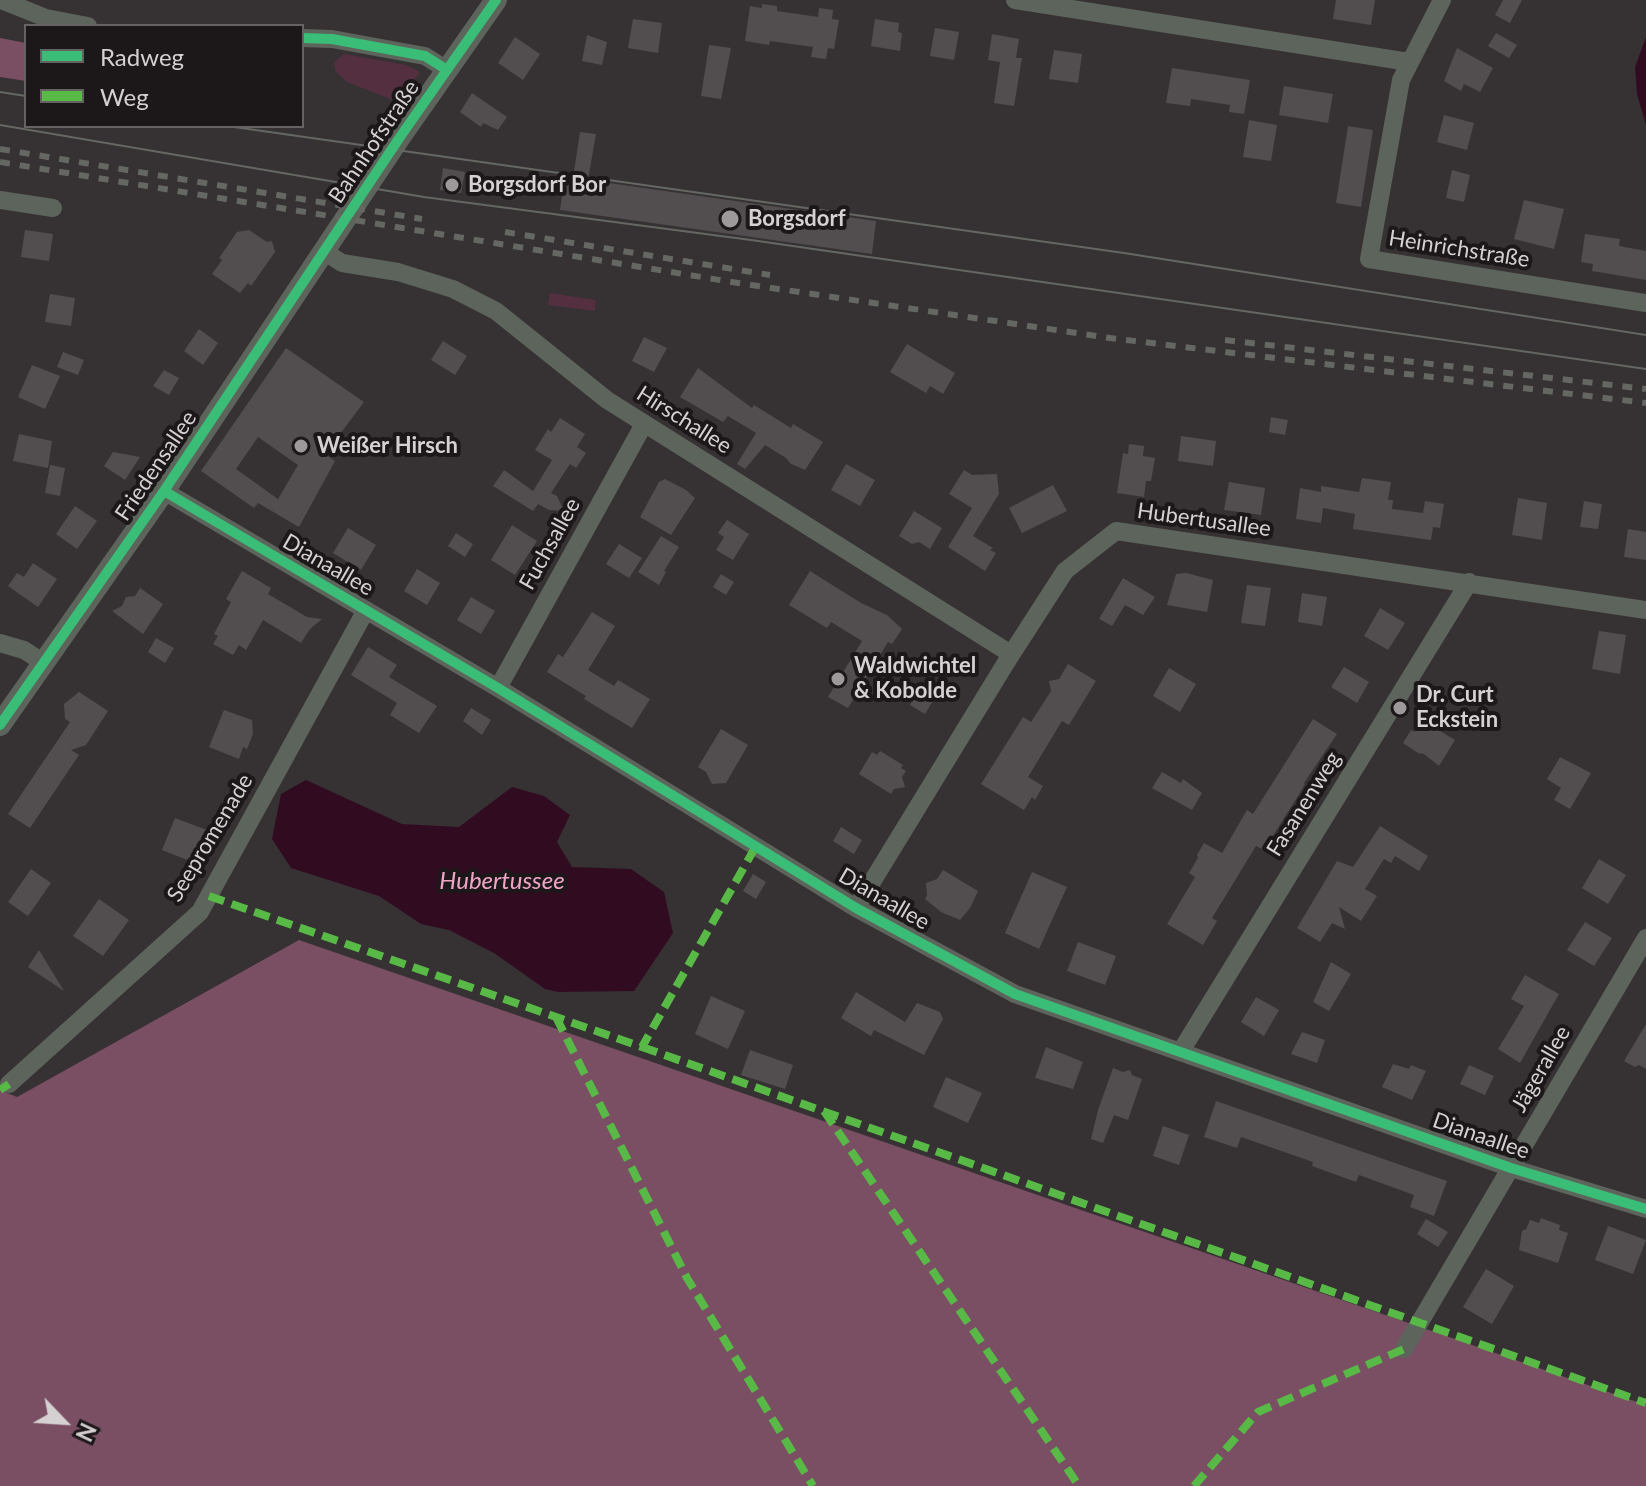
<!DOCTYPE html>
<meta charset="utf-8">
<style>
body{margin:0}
#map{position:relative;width:1646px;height:1486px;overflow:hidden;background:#363133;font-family:Lato,sans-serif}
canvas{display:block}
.legend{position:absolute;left:24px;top:24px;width:280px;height:104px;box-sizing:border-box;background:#1c181a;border:2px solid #666264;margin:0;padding:10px 14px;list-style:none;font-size:24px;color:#d5d0d2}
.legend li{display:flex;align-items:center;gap:16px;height:40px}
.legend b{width:40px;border:2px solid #666264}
.north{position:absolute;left:24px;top:1382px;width:80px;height:80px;-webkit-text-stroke:6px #1c181a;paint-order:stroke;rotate:115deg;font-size:22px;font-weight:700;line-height:32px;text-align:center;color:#d5d0d2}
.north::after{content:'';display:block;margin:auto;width:28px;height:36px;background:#d5d0d2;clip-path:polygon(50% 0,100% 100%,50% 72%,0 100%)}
</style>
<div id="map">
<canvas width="1646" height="1486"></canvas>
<ul class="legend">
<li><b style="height:10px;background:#3abd76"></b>Radweg</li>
<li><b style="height:10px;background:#58b947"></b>Weg</li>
</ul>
<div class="north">N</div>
</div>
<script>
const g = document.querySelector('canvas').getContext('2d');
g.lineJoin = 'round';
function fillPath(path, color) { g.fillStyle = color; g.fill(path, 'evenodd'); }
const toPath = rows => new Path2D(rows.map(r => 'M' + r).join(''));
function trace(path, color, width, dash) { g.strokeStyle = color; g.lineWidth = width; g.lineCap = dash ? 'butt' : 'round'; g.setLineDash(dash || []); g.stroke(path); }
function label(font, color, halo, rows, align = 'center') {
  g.font = font + ' Lato,sans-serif'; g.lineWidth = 8; g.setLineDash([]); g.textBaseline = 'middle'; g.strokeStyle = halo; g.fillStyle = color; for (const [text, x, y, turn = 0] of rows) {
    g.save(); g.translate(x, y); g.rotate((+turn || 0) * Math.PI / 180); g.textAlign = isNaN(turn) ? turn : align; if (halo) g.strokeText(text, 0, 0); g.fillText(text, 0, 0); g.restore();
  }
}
fillPath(toPath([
 [344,54,406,65,420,72,398,102,347,82,335,71,334,62],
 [550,293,596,300,595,311,548,305]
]), '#532f40');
fillPath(toPath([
 [0,38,26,43,26,81,0,77],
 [299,940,1646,1405,1646,1486,0,1486,0,1090,17,1097]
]), '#7a4f63');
fillPath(toPath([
 [1646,37,1646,125,1637,94,1635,67],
 [306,780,402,824,459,827,512,787,544,796,570,815,557,842,572,867,631,869,664,892,673,933,634,991,558,992,545,989,494,953,449,930,421,924,379,896,291,868,272,839,281,794]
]), '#310c20');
fillPath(toPath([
 [1336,0,1375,0,1371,25,1333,19],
 [1503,0,1522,0,1510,23,1495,15],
 [762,4,777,6,777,11,818,17,819,8,833,10,832,19,839,20,834,49,828,48,826,59,811,57,813,47,770,41,769,45,745,41,750,6,762,8],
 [633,19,662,23,658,53,628,48],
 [875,19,899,23,898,32,902,33,900,51,871,46],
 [935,28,959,32,954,60,930,56],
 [1496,33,1517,45,1509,58,1488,46],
 [992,34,1019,39,1016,58,1022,58,1014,106,994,103,1000,62,988,60],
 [587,35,607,42,602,65,582,61],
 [515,37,540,54,523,80,498,63],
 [709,45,731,48,721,99,701,96],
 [1457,48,1493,68,1480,92,1464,84,1461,91,1444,81],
 [1054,50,1082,54,1078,83,1049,79],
 [1172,68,1250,80,1244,114,1229,112,1230,105,1191,99,1190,106,1166,103],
 [1284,86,1333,94,1328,123,1279,115],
 [472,93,507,117,498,130,483,123,481,127,460,112],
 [1444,115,1474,123,1467,150,1437,142],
 [1249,120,1277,125,1271,161,1243,157],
 [1348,126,1373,130,1361,207,1336,203],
 [580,132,596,134,588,180,876,221,872,254,560,210,565,177,573,178],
 [443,168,465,172,461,193,440,190],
 [1452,170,1470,175,1464,202,1446,198],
 [1524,200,1564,209,1554,249,1514,239],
 [25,230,53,234,49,261,21,257],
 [249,230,267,242,272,241,275,252,251,286,248,283,240,293,212,274,222,260,219,258,237,232],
 [1585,234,1620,239,1619,246,1646,251,1646,280,1592,271,1593,264,1581,262],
 [50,294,75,298,71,326,45,322],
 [199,329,218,343,203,365,184,351],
 [644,337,667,348,654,372,632,361],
 [443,341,467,356,455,375,431,360],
 [907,344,955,373,943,394,930,386,926,393,890,372],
 [286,348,364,402,325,454,335,461,299,527,258,503,254,508,201,471],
 [258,437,298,465,278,499,236,469],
 [63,352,84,360,78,375,57,367],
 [32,365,60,376,45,409,18,397],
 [698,368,752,408,754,405,791,428,793,424,823,442,805,470,791,464,786,458,765,445,745,469,737,464,756,433,728,416,723,422,680,397],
 [164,370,179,378,169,395,153,386],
 [1271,417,1288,420,1285,435,1269,432],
 [560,418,585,434,577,447,586,453,576,468,570,464,551,493,557,496,564,511,549,510,538,504,533,511,493,486,504,470,533,491,552,460,535,450,548,429,551,432],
 [19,434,52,441,48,468,13,461],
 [1181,436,1216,441,1213,466,1178,461],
 [1129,444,1144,446,1143,456,1155,458,1151,481,1146,481,1144,497,1117,493,1123,453,1128,454],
 [113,452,140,457,125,480,104,466],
 [846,464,875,480,860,506,831,490],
 [50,465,65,468,60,496,45,493],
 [964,470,972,475,997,474,999,494,973,536,993,548,990,550,996,553,985,571,948,547,972,508,949,494],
 [1362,478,1391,482,1388,500,1393,500,1392,509,1423,513,1425,501,1444,504,1440,528,1433,527,1431,540,1353,529,1355,514,1323,508,1321,523,1296,519,1300,488,1321,492,1321,486,1359,492],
 [665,479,686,490,695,498,671,535,640,517,659,482],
 [1229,482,1265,488,1261,515,1224,510],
 [1053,485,1067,511,1022,533,1009,508],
 [1518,498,1547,503,1542,540,1512,535],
 [1584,501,1602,504,1598,529,1580,527],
 [75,506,97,521,77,549,56,534],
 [914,511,942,528,930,549,919,542,912,544,899,536],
 [727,520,749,534,733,560,716,550,724,537,718,533],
 [512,525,537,541,515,575,491,560],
 [348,528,376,545,361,570,333,553],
 [1628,529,1646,532,1646,560,1624,557],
 [456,533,473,544,465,557,448,546],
 [661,536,679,547,664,571,666,572,659,585,638,572],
 [619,544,642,558,629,578,606,564],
 [33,563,57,579,38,607,8,586,17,573,24,577],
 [417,569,440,583,427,605,404,591],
 [242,571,271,588,268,594,307,617,322,619,310,629,301,643,263,620,246,650,239,645,233,655,213,644,218,636,214,634,231,602,226,599],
 [810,571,861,603,887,615,902,629,892,644,888,642,848,708,828,697,862,641,831,622,827,628,789,605],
 [1186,573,1213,580,1207,612,1167,605,1176,574],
 [721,574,734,582,726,595,713,587],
 [1123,578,1155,597,1143,615,1125,605,1112,626,1099,619],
 [1247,585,1271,588,1265,626,1241,623],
 [140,588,163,604,143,634,112,611,122,606,126,597,135,596],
 [1302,593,1327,597,1322,626,1298,622],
 [471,597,495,611,481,634,457,620],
 [1380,608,1405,623,1388,650,1364,636],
 [592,612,615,626,588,670,614,686,618,680,650,699,632,728,584,699,586,696,547,672,558,654,563,657],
 [1599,631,1626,635,1620,674,1592,669],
 [156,638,174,648,165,663,148,652],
 [368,647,397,665,389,677,437,706,419,733,390,715,397,703,351,675],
 [1068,664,1096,681,1069,725,1062,721,1028,777,1043,786,1035,800,1032,797,1024,810,981,784,1023,717,1031,722,1051,691,1049,681,1059,679],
 [1344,667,1369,682,1357,703,1331,687],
 [1169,668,1196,684,1180,712,1153,696],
 [921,685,937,694,925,714,910,705],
 [79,692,108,711,86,745,71,750,79,755,30,828,8,814,70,722,65,719,64,704],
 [471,708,491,720,482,735,463,721],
 [224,710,252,720,253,734,247,749,243,747,239,759,209,747],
 [1313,719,1337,734,1304,783,1305,784,1298,796,1264,850,1256,846,1212,918,1217,921,1203,945,1167,924,1195,877,1189,873,1198,858,1197,855,1204,843,1222,853,1247,810,1253,814],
 [1422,720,1455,740,1439,766,1424,754,1418,753,1403,743,1411,730,1415,732],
 [721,729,748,745,726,783,712,784,706,772,698,767],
 [880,751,903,765,901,768,906,771,902,777,905,787,894,789,891,794,859,774,872,752,877,755],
 [1560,757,1591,773,1570,809,1554,800,1561,788,1547,779],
 [1162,772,1181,783,1183,779,1202,793,1192,810,1152,788],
 [175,818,207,830,195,863,162,850],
 [1380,826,1428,856,1419,871,1395,856,1391,863,1384,859,1365,889,1377,896,1361,921,1339,907,1345,929,1332,923,1320,942,1297,928,1337,861,1353,867],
 [841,827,862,840,854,854,833,841],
 [1599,859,1626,875,1608,904,1582,888],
 [31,869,51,883,28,916,8,902],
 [943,870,978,891,970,908,960,920,941,912,925,899,927,895,926,883,937,879],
 [1032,872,1067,887,1039,949,1005,933],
 [753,874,766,882,756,899,743,891],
 [99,899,129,920,103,956,73,936],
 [1585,922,1612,938,1594,966,1567,950],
 [1078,942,1116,956,1105,985,1067,971],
 [39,950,64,991,28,967],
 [1331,962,1351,974,1329,1011,1313,1002],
 [1525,975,1559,994,1520,1063,1498,1049,1524,1006,1511,999],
 [856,992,905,1022,917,1003,940,1012,943,1019,924,1055,874,1030,871,1036,841,1018],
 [711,996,745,1011,728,1049,695,1034],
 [1256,997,1279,1010,1264,1036,1241,1022],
 [1646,1024,1646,1069,1639,1065,1635,1067,1624,1061],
 [1302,1032,1325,1040,1317,1063,1291,1054],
 [1046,1047,1083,1062,1073,1089,1035,1078],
 [750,1050,793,1065,785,1089,741,1075],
 [1393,1064,1409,1069,1411,1065,1426,1071,1412,1100,1382,1087],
 [1469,1065,1494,1076,1485,1095,1460,1084],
 [1113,1068,1123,1072,1130,1070,1132,1075,1142,1079,1128,1120,1114,1115,1103,1143,1091,1139,1098,1110],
 [946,1077,982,1093,968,1123,933,1107],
 [1216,1101,1447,1181,1434,1216,1410,1207,1414,1195,1359,1175,1356,1182,1312,1166,1313,1162,1241,1137,1237,1148,1204,1137],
 [1163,1126,1189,1135,1179,1165,1153,1156],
 [1541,1218,1560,1225,1559,1230,1568,1233,1558,1263,1519,1250,1522,1231,1526,1229,1530,1220,1539,1223],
 [1426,1219,1448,1232,1438,1247,1417,1234],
 [1608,1226,1646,1240,1633,1274,1595,1260],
 [1486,1269,1514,1286,1492,1324,1463,1307]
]), '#524e50');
trace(toPath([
 [1,0,46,18,88,26],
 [1015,0,1409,62],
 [1442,0,1401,80,1369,259,1646,303],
 [302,38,332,39,425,56,447,70],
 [0,200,53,208],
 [325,252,342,263,398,272,453,289,496,311,607,400,1011,654],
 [164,491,498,688,856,908,1015,994,1511,1168,1646,1209],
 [0,643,24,650,44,663],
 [498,688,644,424],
 [856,908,1007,661,1065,571,1116,531,1646,610],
 [1181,1051,1469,582],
 [9,1084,200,912,366,610],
 [1404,1349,1646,938]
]), '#5d645b', 18);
trace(toPath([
 [0,725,164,491,400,137,496,0]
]), '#5d645b', 22);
trace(toPath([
 [0,92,26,96],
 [0,125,424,197,751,240,1646,369],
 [227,126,1124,253,1646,335]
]), '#646762', 2);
trace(toPath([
 [0,149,422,219],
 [0,162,738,283,1110,338,1646,403],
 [505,232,770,275],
 [1225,340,1646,389]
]), '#646762', 6, [10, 10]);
trace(toPath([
 [209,896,642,1047,756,846],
 [556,1017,687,1278,813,1486],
 [642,1047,1646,1403],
 [0,1090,9,1084],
 [824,1111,1079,1486],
 [1194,1486,1258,1412,1404,1349]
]), '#58b947', 8, [16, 8]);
trace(toPath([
 [302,38,332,39,425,56,447,70],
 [164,491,498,688,856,908,1015,994,1511,1168,1646,1209],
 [0,725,164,491,400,137,496,0]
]), '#3abd76', 10);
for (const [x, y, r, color] of [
 [452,185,8,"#9d989a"],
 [730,219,10,"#9d989a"],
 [301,446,8,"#9d989a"],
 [838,679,8,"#9d989a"],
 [1400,708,8,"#9d989a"]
]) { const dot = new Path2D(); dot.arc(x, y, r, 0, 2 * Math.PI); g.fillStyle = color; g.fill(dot); trace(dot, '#1c181a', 3); }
label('22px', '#d5d0d2', '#1c181a', [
 ["Bahnhofstraße",374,142,-56],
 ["Heinrichstraße",1459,249,9],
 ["Hirschallee",684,420,32],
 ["Friedensallee",156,466,-56],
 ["Hubertusallee",1204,520,8],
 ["Fuchsallee",550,544,-61],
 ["Dianaallee",328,565,30],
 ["Fasanenweg",1304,804,-58],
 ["Seepromenade",210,838,-59],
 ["Dianaallee",884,899,30],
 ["Jägerallee",1541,1069,-60],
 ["Dianaallee",1481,1136,19]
]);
label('bold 22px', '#d5d0d2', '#1c181a', [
 ["Borgsdorf Bor",468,185],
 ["Borgsdorf",748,219],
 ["Weißer Hirsch",317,446],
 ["Waldwichtel",854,666],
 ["& Kobolde",854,691],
 ["Dr. Curt",1416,695],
 ["Eckstein",1416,720]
], 'left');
label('italic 24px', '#f1a3c6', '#1c181a', [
 ["Hubertussee",502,881]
]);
</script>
